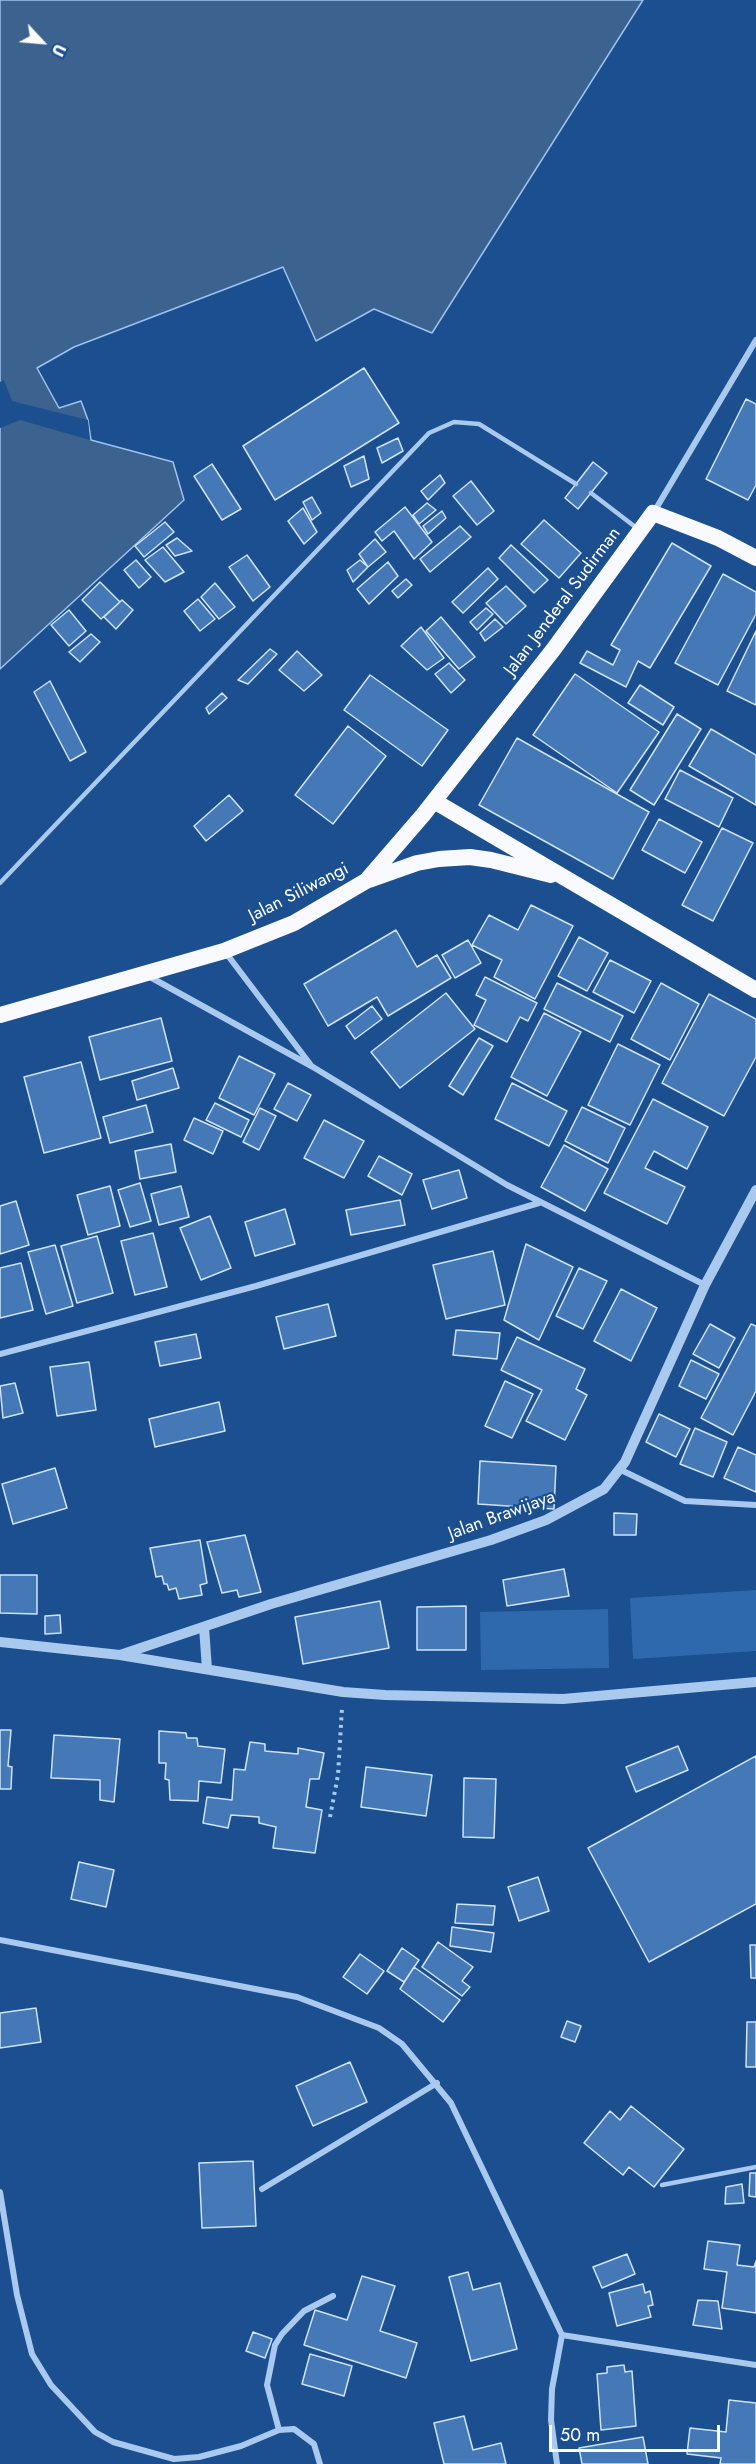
<!DOCTYPE html>
<style>
body{margin:0}
#map{position:relative;width:756px;height:2464px;overflow:hidden;background:#1b4f8f;font-family:Jost,sans-serif}
canvas{display:block}
.north{position:absolute;left:12px;top:12px;width:60px;height:60px;-webkit-text-stroke:4px #1b4f8f;paint-order:stroke;rotate:116deg;font-size:16px;font-weight:700;line-height:24px;text-align:center;color:#fff}
.north::after{content:'';display:block;margin:auto;width:21px;height:27px;background:#fff;clip-path:polygon(50% 0,100% 100%,50% 72%,0 100%)}
.scale{position:absolute;left:549px;top:2425px;width:171px;height:27px;box-sizing:border-box;border:3px solid #fff;border-top:0;padding-left:8px;font-size:18px;line-height:21px;white-space:nowrap;color:#fff;-webkit-text-stroke:4px #1b4f8f;paint-order:stroke}
</style>
<div id="map">
<canvas width="756" height="2464"></canvas>
<div class="north">U</div>
<div class="scale">50 m</div>
</div>
<script>
const g = document.querySelector('canvas').getContext('2d');
g.lineJoin = 'round';
function fillPath(path, color) { g.fillStyle = color; g.fill(path, 'evenodd'); }
const toPath = rows => new Path2D(rows.map(r => 'M' + r).join(''));
function trace(path, color, width, dash) { g.strokeStyle = color; g.lineWidth = width; g.lineCap = dash ? 'butt' : 'round'; g.setLineDash(dash || []); g.stroke(path); }
function label(font, color, halo, rows, align = 'center') {
  g.font = font + ' Jost,sans-serif'; g.lineWidth = 4.5; g.setLineDash([]); g.textBaseline = 'middle'; g.strokeStyle = halo; g.fillStyle = color; for (const [text, x, y, turn = 0] of rows) {
    g.save(); g.translate(x, y); g.rotate((+turn || 0) * Math.PI / 180); g.textAlign = isNaN(turn) ? turn : align; if (halo) g.strokeText(text, 0, 0); g.fillText(text, 0, 0); g.restore();
  }
}
fillPath(toPath([
 [756,1590,756,1651,633,1659,630,1598],
 [608,1609,609,1668,481,1670,480,1612]
]), '#2e69ad');
const water = toPath([
 [0,0,643,0,432,333,374,309,316,341,283,267,74,347,37,368,59,408,81,401,88,420,91,440,173,462,184,500,0,669,0,0]
]);
fillPath(water, '#3c6290');
trace(water, '#9cc4f0', 1.5);
fillPath(toPath([
 [4,380,12,401,88,420,90,440,20,420,0,428,0,382]
]), '#1b4f8f');
const building = toPath([
 [364,368,399,423,275,500,243,446,364,368],
 [746,399,756,404,756,485,748,500,706,479,746,399],
 [398,438,403,451,382,463,377,448,398,438],
 [364,456,369,479,351,487,344,466,364,456],
 [593,462,607,473,578,509,565,498,593,462],
 [212,464,241,509,222,520,194,476,212,464],
 [440,475,445,483,428,500,421,491,440,475],
 [471,481,494,511,477,525,453,496,471,481],
 [312,497,321,513,312,520,303,502,312,497],
 [427,503,436,510,419,524,413,515,427,503],
 [405,507,432,542,414,559,394,531,382,541,375,532,405,507],
 [303,508,317,532,304,544,288,521,303,508],
 [442,511,446,518,428,534,423,526,442,511],
 [544,520,581,553,559,578,521,544,544,520],
 [165,522,174,532,144,557,135,546,165,522],
 [460,526,471,537,430,572,420,559,460,526],
 [177,538,192,551,175,556,166,545,177,538],
 [375,539,386,552,368,567,359,554,375,539],
 [672,543,711,566,650,668,638,661,626,687,580,663,587,651,613,665,620,650,611,645,672,543],
 [511,545,548,580,534,593,499,558,511,545],
 [163,547,184,572,165,582,145,560,163,547],
 [247,555,270,587,253,601,229,567,247,555],
 [136,560,151,577,139,588,124,570,136,560],
 [360,560,368,567,353,582,347,570,360,560],
 [388,562,398,576,369,604,357,589,388,562],
 [488,568,498,579,463,613,452,602,488,568],
 [723,574,756,592,756,614,718,685,675,663,723,574],
 [406,579,412,585,398,598,392,591,406,579],
 [100,582,120,602,101,619,82,600,100,582],
 [215,583,235,607,219,619,201,597,215,583],
 [506,586,526,606,506,624,486,603,506,586],
 [198,599,215,619,200,631,184,611,198,599],
 [122,600,133,610,116,629,104,617,122,600],
 [486,608,493,614,477,630,470,622,486,608],
 [69,610,86,631,69,646,51,625,69,610],
 [441,617,475,657,459,669,426,631,441,617],
 [495,619,503,627,485,641,480,633,495,619],
 [421,627,444,658,427,670,401,646,421,627],
 [756,631,756,705,727,691,756,631],
 [91,634,100,642,80,662,69,652,91,634],
 [270,649,277,654,248,684,238,680,270,649],
 [297,651,322,675,304,691,279,670,297,651],
 [449,663,465,680,451,693,435,674,449,663],
 [575,674,659,732,617,793,533,735,575,674],
 [370,675,448,730,422,766,344,710,370,675],
 [50,681,86,752,70,761,34,692,50,681],
 [640,685,674,707,663,725,628,703,640,685],
 [222,693,227,698,209,714,206,708,222,693],
 [677,714,701,729,654,805,630,790,677,714],
 [348,726,386,756,333,824,295,795,348,726],
 [711,729,756,755,756,805,689,766,711,729],
 [517,738,649,812,613,879,479,805,517,738],
 [680,770,733,798,719,827,665,799,680,770],
 [229,795,243,811,206,841,194,826,229,795],
 [659,819,702,842,685,873,642,850,659,819],
 [722,828,753,843,713,921,682,905,722,828],
 [531,905,573,926,535,999,494,977,502,960,472,945,489,915,518,930,531,905],
 [396,930,417,967,437,955,451,978,388,1016,377,997,328,1026,304,984,396,930],
 [579,937,608,953,587,991,558,976,579,937],
 [468,940,481,963,455,978,442,955,468,940],
 [610,960,651,981,634,1013,593,992,610,960],
 [485,977,537,1003,528,1021,520,1017,507,1042,474,1025,486,1000,476,995,485,977],
 [557,983,623,1016,610,1042,544,1009,557,983],
 [661,983,699,1004,670,1060,631,1039,661,983],
 [446,993,475,1029,400,1088,371,1052,446,993],
 [709,994,756,1019,756,1057,724,1116,662,1083,709,994],
 [372,1006,382,1019,355,1039,346,1026,372,1006],
 [544,1013,581,1032,547,1096,511,1077,544,1013],
 [161,1018,172,1061,100,1080,89,1037,161,1018],
 [479,1038,493,1046,463,1095,449,1086,479,1038],
 [618,1044,660,1065,630,1125,588,1105,618,1044],
 [239,1056,275,1074,254,1115,219,1098,239,1056],
 [81,1062,101,1138,44,1153,24,1077,81,1062],
 [173,1068,179,1088,137,1100,132,1081,173,1068],
 [288,1083,311,1095,297,1121,274,1109,288,1083],
 [512,1083,567,1111,549,1146,495,1119,512,1083],
 [653,1099,708,1127,687,1169,654,1151,645,1168,685,1187,667,1224,604,1193,653,1099],
 [215,1103,249,1120,241,1137,206,1120,215,1103],
 [146,1105,153,1132,110,1143,103,1117,146,1105],
 [582,1107,625,1128,608,1163,565,1141,582,1107],
 [260,1108,276,1116,259,1150,243,1142,260,1108],
 [194,1118,223,1131,213,1154,184,1140,194,1118],
 [324,1120,364,1141,344,1178,304,1158,324,1120],
 [171,1144,176,1172,140,1179,135,1151,171,1144],
 [564,1145,608,1169,585,1211,541,1187,564,1145],
 [379,1156,412,1174,402,1195,368,1176,379,1156],
 [459,1170,467,1198,432,1209,423,1180,459,1170],
 [140,1183,151,1221,130,1227,118,1190,140,1183],
 [110,1186,120,1226,88,1235,77,1195,110,1186],
 [181,1186,189,1217,159,1225,151,1194,181,1186],
 [400,1200,405,1225,351,1235,346,1210,400,1200],
 [16,1201,29,1245,0,1254,0,1206,16,1201],
 [285,1209,295,1244,255,1256,245,1222,285,1209],
 [210,1216,231,1268,201,1280,180,1228,210,1216],
 [153,1233,167,1287,135,1295,121,1241,153,1233],
 [97,1236,113,1293,77,1303,61,1246,97,1236],
 [526,1244,573,1267,539,1340,504,1320,526,1244],
 [55,1245,73,1306,46,1314,28,1252,55,1245],
 [493,1251,505,1305,446,1319,433,1265,493,1251],
 [21,1263,33,1310,0,1318,0,1268,21,1263],
 [579,1268,607,1281,583,1329,556,1316,579,1268],
 [621,1289,657,1308,631,1361,594,1341,621,1289],
 [328,1304,336,1336,284,1349,276,1317,328,1304],
 [710,1324,735,1338,719,1368,693,1354,710,1324],
 [751,1324,756,1326,756,1391,733,1435,701,1418,751,1324],
 [456,1330,500,1333,497,1359,453,1355,456,1330],
 [196,1334,201,1358,160,1366,155,1342,196,1334],
 [517,1337,585,1369,576,1389,587,1395,565,1440,526,1421,542,1390,501,1370,517,1337],
 [691,1360,719,1374,706,1399,679,1386,691,1360],
 [89,1362,96,1410,57,1416,50,1367,89,1362],
 [505,1381,533,1394,512,1438,485,1426,505,1381],
 [15,1383,23,1413,3,1418,0,1386,15,1383],
 [219,1402,225,1431,155,1447,149,1419,219,1402],
 [659,1414,690,1429,676,1457,646,1442,659,1414],
 [695,1428,727,1442,713,1477,680,1464,695,1428],
 [738,1447,756,1455,756,1492,724,1478,738,1447],
 [480,1461,556,1466,554,1509,478,1504,480,1461],
 [55,1468,67,1508,13,1524,2,1484,55,1468],
 [614,1513,637,1514,636,1535,614,1535,614,1513],
 [245,1535,261,1592,239,1597,237,1590,222,1593,207,1542,245,1535],
 [200,1540,207,1583,200,1585,202,1595,179,1599,176,1588,169,1590,167,1584,164,1584,162,1576,156,1577,150,1548,200,1540],
 [564,1569,569,1596,507,1606,503,1580,564,1569],
 [0,1575,37,1575,37,1614,0,1613,0,1575],
 [380,1601,389,1648,303,1664,295,1617,380,1601],
 [466,1606,466,1650,417,1650,417,1607,466,1606],
 [60,1615,61,1633,45,1634,45,1616,60,1615],
 [0,1730,11,1730,8,1766,12,1767,11,1789,0,1789,0,1730],
 [159,1731,186,1733,187,1738,197,1738,198,1746,225,1749,221,1783,199,1781,198,1801,170,1800,169,1780,165,1779,166,1763,159,1763,159,1731],
 [54,1735,120,1739,114,1802,100,1800,100,1780,51,1778,54,1735],
 [250,1742,265,1744,265,1751,298,1754,298,1748,324,1753,319,1779,310,1779,306,1807,322,1810,315,1853,273,1848,276,1827,259,1823,259,1817,231,1815,228,1828,203,1823,207,1797,232,1800,234,1769,245,1770,250,1742],
 [678,1746,688,1770,636,1792,626,1767,678,1746],
 [756,1756,756,1904,649,1962,588,1848,756,1756],
 [366,1767,432,1775,426,1816,361,1807,366,1767],
 [464,1778,496,1779,494,1838,463,1837,464,1778],
 [79,1862,114,1870,106,1907,71,1899,79,1862],
 [538,1877,549,1911,519,1921,508,1887,538,1877],
 [457,1904,495,1906,493,1925,455,1923,457,1904],
 [452,1927,494,1933,491,1952,450,1946,452,1927],
 [438,1942,473,1967,462,1981,470,1987,462,1996,422,1967,438,1942],
 [750,1945,756,1945,756,1978,751,1978,750,1945],
 [402,1948,419,1960,404,1982,387,1971,402,1948],
 [360,1954,384,1971,367,1994,343,1977,360,1954],
 [414,1967,460,2000,443,2022,400,1989,414,1967],
 [36,2008,41,2042,0,2048,0,2013,36,2008],
 [567,2021,581,2026,575,2042,561,2037,567,2021],
 [747,2022,756,2022,756,2067,746,2067,747,2022],
 [350,2062,367,2102,313,2126,296,2086,350,2062],
 [631,2106,684,2149,654,2187,629,2167,623,2175,584,2143,610,2111,620,2120,631,2106],
 [253,2161,256,2226,202,2228,199,2163,253,2161],
 [750,2173,756,2173,756,2197,749,2196,750,2173],
 [742,2184,744,2203,725,2204,726,2187,742,2184],
 [708,2241,740,2245,737,2265,754,2267,756,2261,756,2313,722,2308,727,2272,704,2269,708,2241],
 [627,2254,635,2274,602,2288,593,2267,627,2254],
 [468,2272,473,2290,500,2283,517,2349,471,2361,449,2277,468,2272],
 [362,2276,395,2286,380,2331,417,2343,406,2378,304,2345,315,2310,347,2320,362,2276],
 [643,2284,645,2293,650,2291,653,2305,648,2306,651,2317,617,2326,609,2293,643,2284],
 [698,2300,718,2301,722,2329,693,2325,698,2300],
 [253,2332,272,2339,265,2358,246,2351,253,2332],
 [310,2354,352,2366,344,2396,302,2384,310,2354],
 [624,2365,625,2372,632,2371,636,2426,601,2430,597,2374,607,2373,607,2367,624,2365],
 [729,2400,756,2403,756,2464,720,2464,721,2458,687,2454,690,2428,726,2432,729,2400],
 [464,2416,473,2450,501,2443,506,2464,444,2464,434,2423,464,2416],
 [643,2437,648,2464,582,2464,579,2448,643,2437]
]);
fillPath(building, '#4478b7');
trace(building, '#cfe3fa', 1.5);
trace(toPath([
 [330,1817,338,1775,342,1708]
]), '#a9c9ee', 4, [3, 4.5]);
trace(toPath([
 [591,493,638,529],
 [0,883,429,433,454,422,479,424,576,484],
 [662,2185,756,2167]
]), '#a9c9ee', 4.5);
trace(toPath([
 [654,512,756,340],
 [226,953,310,1064],
 [150,977,313,1067,507,1185,705,1285],
 [0,1354,256,1286,539,1203],
 [621,1470,685,1501,756,1505],
 [0,1940,297,1997,379,2028,402,2044,451,2103,562,2335,552,2389,551,2420,557,2464],
 [262,2189,437,2083],
 [0,2192,17,2295,32,2354,51,2385,95,2432,113,2442,174,2459,199,2457,241,2446,279,2430,294,2429,314,2444,320,2464],
 [562,2335,756,2365],
 [279,2430,267,2385,275,2345,282,2334,304,2311,333,2296]
]), '#a9c9ee', 6);
trace(toPath([
 [204,1627,207,1669],
 [0,1642,120,1655,343,1692,385,1695,563,1699,756,1682],
 [120,1655,271,1604,491,1540,546,1520,604,1489,625,1462,705,1285,756,1190]
]), '#a9c9ee', 10);
trace(toPath([
 [434,801,756,990],
 [369,880,417,863,439,859,470,857,491,860,551,875],
 [0,1015,224,951,294,923,366,881,423,815,553,650,653,513,718,538,756,558]
]), '#f8faff', 16);
label('18px', '#fff', '#1b4f8f', [
 ["Jalan Jenderal Sudirman",563,602,-53],
 ["Jalan Siliwangi",299,893,-27],
 ["Jalan Brawijaya",502,1516,-20]
]);
</script>
